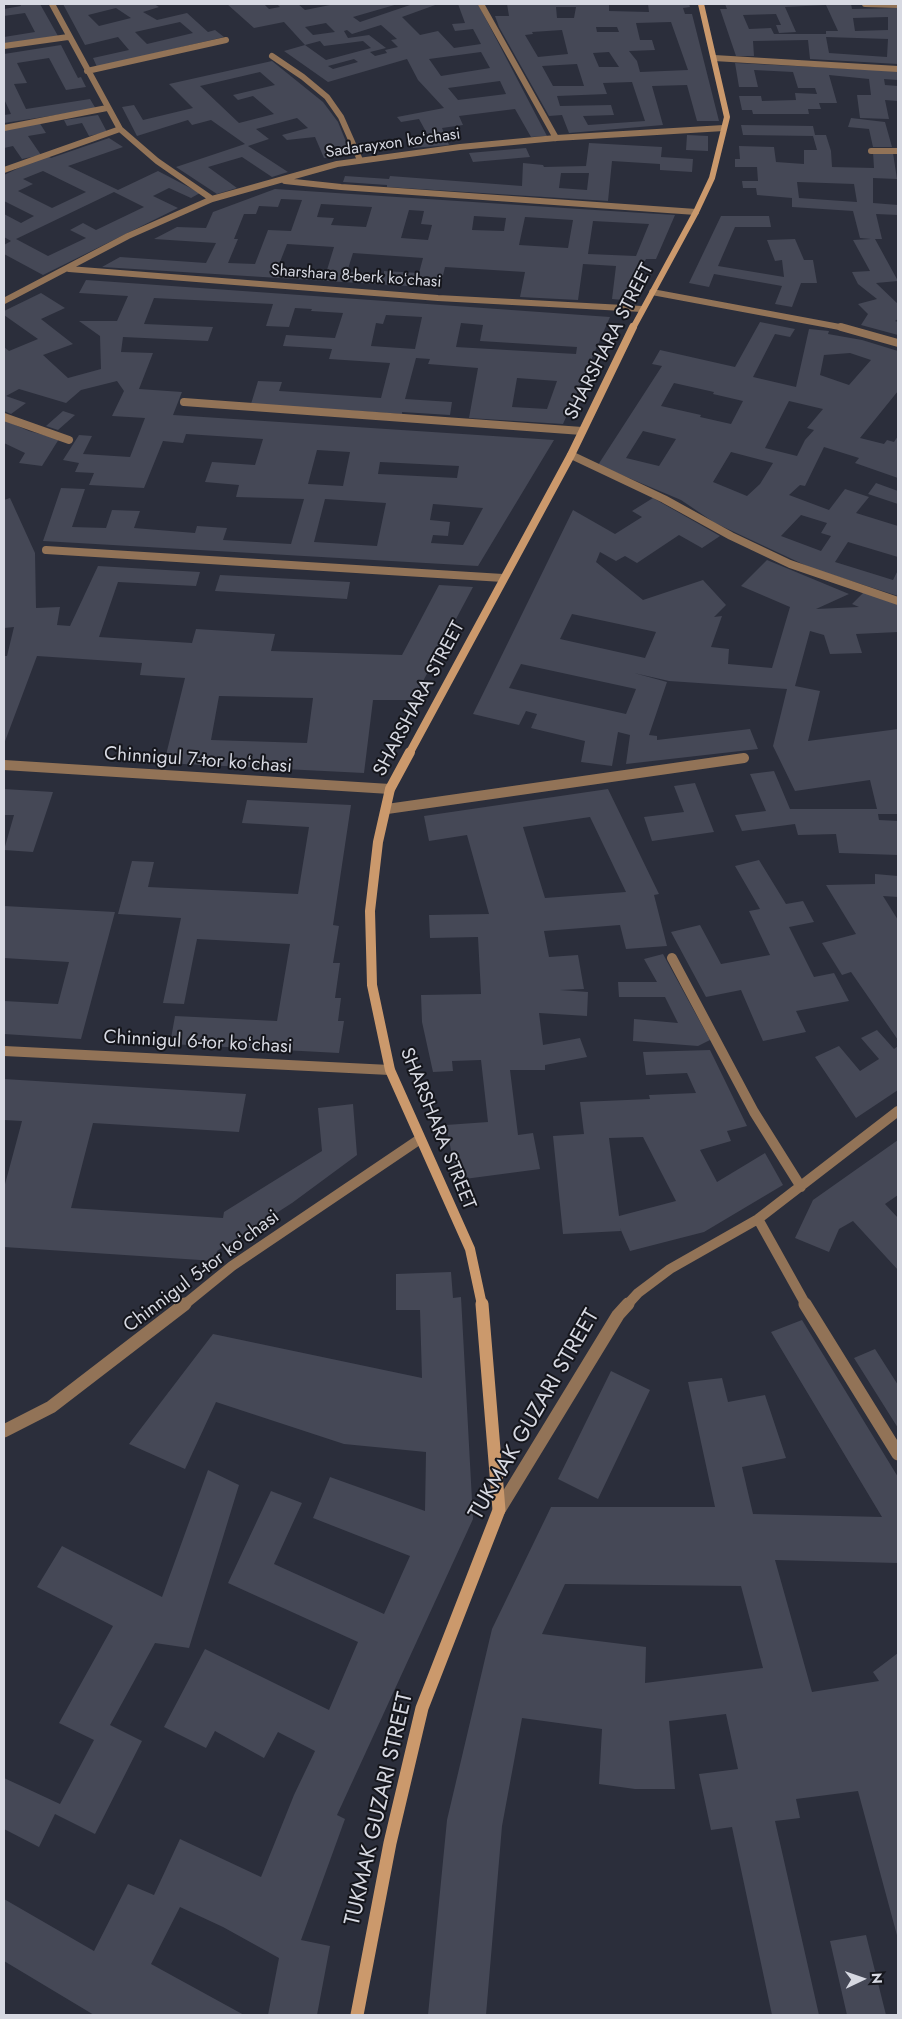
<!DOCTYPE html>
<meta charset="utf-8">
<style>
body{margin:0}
#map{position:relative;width:902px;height:2019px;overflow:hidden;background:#2b2e3b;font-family:Jost,sans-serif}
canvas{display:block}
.frame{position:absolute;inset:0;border:5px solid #d7d9e2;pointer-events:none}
.north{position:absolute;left:837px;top:1954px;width:50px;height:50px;-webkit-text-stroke:4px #15161c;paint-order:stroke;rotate:87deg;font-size:14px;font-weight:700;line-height:20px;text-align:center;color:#d7d9e2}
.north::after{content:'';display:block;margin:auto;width:18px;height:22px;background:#d7d9e2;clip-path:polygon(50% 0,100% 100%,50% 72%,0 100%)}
</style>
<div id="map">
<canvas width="902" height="2019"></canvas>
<div class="frame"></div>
<div class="north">N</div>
</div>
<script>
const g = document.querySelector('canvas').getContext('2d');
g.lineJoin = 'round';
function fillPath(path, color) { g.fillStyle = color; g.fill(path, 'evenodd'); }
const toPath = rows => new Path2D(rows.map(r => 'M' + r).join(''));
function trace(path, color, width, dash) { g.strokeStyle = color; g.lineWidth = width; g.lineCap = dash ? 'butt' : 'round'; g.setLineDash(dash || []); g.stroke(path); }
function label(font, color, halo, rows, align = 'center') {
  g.font = font + ' Jost,sans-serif'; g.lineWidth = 4; g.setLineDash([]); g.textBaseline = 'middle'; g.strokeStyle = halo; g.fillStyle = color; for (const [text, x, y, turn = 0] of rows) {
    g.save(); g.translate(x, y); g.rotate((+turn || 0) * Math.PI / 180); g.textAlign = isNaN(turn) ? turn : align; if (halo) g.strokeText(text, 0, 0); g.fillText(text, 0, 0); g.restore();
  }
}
fillPath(toPath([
 [20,4,40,4,58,36,4,44,4,37,35,32,25,13,4,16,4,9,21,6],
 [63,4,154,4,159,7,143,12,157,20,187,13,208,32,215,30,224,37,97,67,93,58,129,50,118,37,85,45],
 [116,8,131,18,99,26,88,15],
 [180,22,193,33,147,44,135,32],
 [227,4,264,4,269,9,280,7,277,4,298,4,305,10,335,4,398,4,353,17,360,22,413,4,438,4,402,17,420,35,438,31,454,48,481,44,473,29,455,31,452,24,465,23,458,4,478,4,547,136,531,137,515,109,459,116,463,125,442,128,449,145,413,148,411,141,430,139,419,119,401,122,397,117,444,108,418,80,407,59,328,82,284,51,305,45,326,60,371,48,363,41,324,46,320,41,305,45,284,22,254,28],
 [326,23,335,32,313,35,305,27],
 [381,25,397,39,391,40,398,47,385,50,387,53,375,56,370,52,386,48,369,35,348,38,344,31,347,30,352,34],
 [481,52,490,68,441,76,429,59],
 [354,59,358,62,333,69,328,66],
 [500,81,506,94,458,100,448,88],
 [507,4,609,4,609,11,649,12,648,4,689,4,690,7,683,8,685,14,692,14,719,121,697,121,687,85,652,86,663,125,569,133,562,115,549,116,499,27,495,16,509,16],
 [556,7,576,7,574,18,557,18],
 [671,22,688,70,640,72,637,61,629,51,655,50,652,40,640,40,636,23],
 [596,27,617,27,619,32,597,32],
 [562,30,568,54,538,57,525,35,533,34,532,32],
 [609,52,619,67,599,67,593,53],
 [577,64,584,86,553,86,542,66],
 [632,82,645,121,588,125,583,116,614,115,611,105,560,106,557,96,607,94,603,83],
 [725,4,851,4,852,9,898,8,898,64,810,59,808,40,753,41,754,56,736,56,720,9,727,9],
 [826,5,838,31,826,31,826,34,774,34,771,28,749,29,743,15,776,14,781,25,776,25,779,33,796,32,785,7],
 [888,17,888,30,855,31,853,18],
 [826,37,888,39,887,57,829,53],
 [61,45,78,78,81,77,86,87,66,90,49,58,17,63,27,83,14,84,26,109,90,99,96,109,4,123,4,115,11,114,4,99,4,54],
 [272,61,323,102,338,122,351,154,324,158,315,137,287,140,282,135,308,128,297,118,256,129,269,139,248,146,288,172,272,177,242,157,208,167,237,188,217,194,176,167,245,144,211,120,192,125,188,120,137,136,122,107,134,105,143,120,193,108,169,84],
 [260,72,275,85,233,95,238,100,253,96,274,114,239,123,200,86],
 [735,63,897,71,898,80,884,79,885,85,898,86,898,101,885,100,889,119,860,118,857,95,871,95,869,79,829,75,837,103,819,103,821,109,808,109,809,114,753,114,752,110,742,110,739,96,761,96,762,101,796,100,795,93,817,94,815,88,798,88,793,72,754,70,758,87,739,87],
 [98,115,107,132,89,136,82,123,67,126,64,120],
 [851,118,885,122,892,147,873,147,869,129,848,127],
 [39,122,46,133,28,136,41,155,22,159,13,146,4,148,4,130],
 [741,125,813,126,815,135,826,135,831,151,832,167,874,168,873,152,893,153,897,179,873,178,873,203,898,205,898,215,876,214,882,239,875,239,898,281,876,283,898,304,898,319,895,321,898,322,898,335,861,325,868,314,858,304,877,299,858,284,852,272,870,271,853,240,871,239,860,238,853,211,792,207,792,198,757,195,756,188,743,188,742,181,758,181,757,167,735,167,735,159,740,159,739,146,774,147,776,162,804,164,804,150,817,150,813,136,743,135],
 [797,182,854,184,857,202,799,198],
 [687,135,708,136,708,151,686,150],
 [109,138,123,147,68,166,118,190,158,171,200,193,191,198,169,188,153,196,178,208,43,275,4,254,4,245,11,241,4,237,4,214,21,223,34,216,4,201,4,175,46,155,51,158],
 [43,171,86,192,52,208,18,191,33,184,23,179],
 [114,192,144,207,96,230,83,223,70,230,86,238,48,256,16,239],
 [589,143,662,147,661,157,693,159,692,172,660,170,660,164,612,161,608,201,387,187,387,185,343,182,345,176,389,179,390,176,522,186,523,163,543,165,544,167,586,166],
 [561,173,589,173,587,190,559,188],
 [526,148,530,157,473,162,469,153],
 [275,189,595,210,675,215,656,259,646,259,623,300,612,299,616,266,583,264,578,300,520,297,525,272,445,267,440,288,102,267,120,257,206,263,216,243,154,239,177,227,206,228,213,212],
 [281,199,302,200,291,231,268,230,255,264,228,263,238,239,234,239,244,214,256,214,259,206,278,207],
 [321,204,372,207,366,227,331,225,334,218,317,217],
 [409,210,424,211,421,224,432,225,428,240,401,238],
 [474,216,506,218,504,231,472,230],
 [525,217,573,220,568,248,519,245],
 [593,221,649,224,636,256,588,254],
 [287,244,334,247,327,270,278,267],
 [353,253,423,258,419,273,384,271,384,274,347,272],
 [721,216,769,216,771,227,735,227,718,266,784,277,782,260,775,261,767,240,795,239,804,260,813,260,817,283,801,283,792,307,775,304,782,286,714,274,709,287,689,283],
 [86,280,371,300,610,317,563,424,469,418,478,368,428,364,430,359,416,358,405,399,452,402,450,415,402,412,402,414,251,404,258,381,282,382,279,391,381,398,390,363,329,359,332,349,283,346,286,335,335,338,343,313,311,311,312,309,295,308,289,327,266,326,273,304,154,298,144,324,213,327,208,341,123,337,121,352,153,353,139,389,182,392,173,415,554,440,478,566,43,541,61,488,85,489,72,527,106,528,112,510,140,511,134,528,195,533,197,526,227,528,223,540,291,544,304,499,236,497,239,485,205,482,212,462,255,465,263,439,186,434,183,443,163,441,144,488,89,485,94,473,75,472,79,463,63,460,79,435,92,436,83,454,130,457,145,418,112,416,124,391,117,381,81,390,66,403,19,389,6,396,26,403,11,414,4,411,4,347,9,351,38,339,4,315,4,311,41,293,65,308,41,319,73,344,43,355,68,378,101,369,100,336,79,321,117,321,128,296,79,293],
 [386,315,422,317,415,349,371,346,376,323,383,324],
 [461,323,483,325,480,341,577,347,576,354,456,347],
 [517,378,557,381,547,409,512,407],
 [317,450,350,452,343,486,308,484],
 [380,462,459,466,457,478,378,474],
 [325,499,386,503,377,546,314,542],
 [433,504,483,508,463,545,431,543,433,535,448,536,450,522,430,520],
 [760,322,795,329,790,337,775,334,753,377,796,387,809,329,829,331,828,334,862,340,898,351,898,391,860,438,884,444,887,440,894,442,898,436,898,478,855,463,859,458,824,447,805,486,800,485,789,495,829,510,845,489,869,497,856,513,898,526,898,557,848,542,835,562,893,580,898,570,898,596,811,568,715,523,681,500,598,465,662,366,652,364,660,350,735,367],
 [850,353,871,360,849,385,820,375,824,355],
 [674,383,714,392,713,394,743,401,731,424,700,417,701,415,661,406],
 [789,401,823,409,807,428,814,430,805,440,797,456,765,448],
 [643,431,676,439,659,466,626,458],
 [731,452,773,463,760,484,747,496,713,482],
 [801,515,827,523,821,533,831,536,821,551,781,536],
 [63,411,75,415,58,430,46,426],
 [4,420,29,431,59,439,42,466,19,463,25,453,4,443],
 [876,483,898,491,898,504,868,494],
 [10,498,35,553,36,608,60,607,57,625,70,626,98,566,200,572,196,586,118,582,99,637,192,643,196,629,275,634,271,651,402,655,439,585,473,587,413,700,373,700,364,773,164,763,185,678,140,675,142,663,37,656,4,744,4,656,7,656,14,627,4,628,4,500],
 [219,696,313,698,307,743,211,740],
 [653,498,720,536,702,548,679,535,637,563,625,556,616,561,600,552,596,562,643,600,703,580,726,605,714,617,722,616,711,647,729,649,728,664,772,668,790,607,741,586,767,560,849,594,816,609,859,607,852,604,866,590,898,605,898,632,856,634,862,653,830,654,824,635,810,631,795,686,820,691,808,741,898,729,898,814,878,814,879,820,898,821,898,855,839,853,836,834,798,835,795,824,742,831,735,815,766,811,750,774,774,771,790,809,877,809,870,780,795,791,773,746,787,689,669,681,634,673,667,682,649,735,657,736,657,740,750,729,758,749,626,764,630,735,618,732,612,766,581,762,585,741,531,728,537,714,526,711,519,725,473,714,573,510,615,534,642,517,632,511],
 [572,614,656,632,645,658,560,639],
 [521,664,636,689,626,714,509,688],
 [220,575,350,582,347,599,215,591],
 [695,783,714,832,652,841,644,817,684,812,674,786],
 [4,789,53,792,33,852,4,850,14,815,4,815],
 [608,789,659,894,654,895,667,946,626,949,620,925,544,931,549,957,578,955,584,989,560,990,588,992,587,1016,539,1013,543,1045,580,1038,587,1057,545,1065,545,1070,510,1070,518,1135,533,1133,540,1169,457,1180,446,1125,488,1122,481,1060,452,1061,453,1071,433,1072,422,1022,421,995,481,994,478,937,430,938,429,915,489,914,467,835,429,841,424,816],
 [590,817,626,892,545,898,523,827],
 [247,800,351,805,333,925,339,926,333,963,340,963,335,998,341,998,338,1021,344,1021,339,1053,170,1044,175,1016,277,1021,290,944,197,939,184,1004,163,1003,181,918,118,914,132,861,154,862,148,887,298,894,309,827,242,823],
 [759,860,786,904,803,901,814,922,789,927,814,977,834,973,849,1001,796,1011,806,1032,763,1041,741,990,706,997,671,932,700,925,721,964,770,955,749,911,760,909,735,866],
 [875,874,898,876,898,897,883,896,898,920,898,1040,851,972,842,975,822,943,856,934,826,885,875,884],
 [4,906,115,912,81,1039,4,1034,4,1001,58,1004,69,962,4,958],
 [663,954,710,1040,698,1046,633,1041,634,1019,678,1023,665,997,619,997,618,982,657,982,644,959],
 [877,1030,894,1049,898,1046,898,1090,856,1118,815,1057,839,1046,860,1071,879,1059,861,1038],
 [710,1050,747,1126,727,1131,731,1141,700,1150,717,1182,765,1153,783,1185,704,1232,630,1251,620,1228,621,1231,563,1234,553,1136,584,1134,580,1102,650,1099,649,1095,696,1093,687,1073,646,1075,643,1052],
 [643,1137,676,1201,619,1216,609,1138],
 [4,1079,246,1094,239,1132,93,1123,71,1208,223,1218,224,1212,322,1151,318,1108,353,1104,357,1155,292,1203,217,1251,215,1261,4,1247,4,1188,22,1121,4,1120],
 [898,1140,898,1195,885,1204,898,1218,898,1270,853,1221,839,1229,829,1252,795,1238,813,1200],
 [451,1272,453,1298,461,1297,473,1519,337,1815,345,1819,301,1940,330,1946,317,2015,268,2015,279,1958,223,1927,180,1907,151,1964,244,2015,94,2015,4,1961,4,1899,94,1951,128,1884,154,1895,180,1839,261,1877,294,1795,315,1751,278,1732,264,1758,215,1731,206,1748,164,1727,205,1649,329,1710,358,1642,228,1583,271,1491,302,1503,274,1564,384,1614,410,1556,313,1518,330,1477,425,1511,426,1452,344,1444,216,1402,185,1469,129,1444,213,1334,422,1378,420,1310,396,1310,396,1274],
 [802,1320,898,1477,898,1563,775,1560,812,1692,879,1681,873,1672,898,1653,898,1939,858,1791,796,1799,800,1818,775,1821,819,2015,772,2015,732,1827,711,1830,699,1774,738,1769,726,1714,669,1721,675,1789,635,1789,599,1784,602,1729,522,1718,502,1826,486,2015,428,2015,447,1820,492,1629,551,1507,715,1507,688,1382,722,1378,728,1402,765,1395,786,1458,742,1467,753,1514,882,1517,771,1332],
 [565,1584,741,1586,763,1668,645,1683,646,1647,542,1634],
 [875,1349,898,1385,898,1428,854,1358],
 [611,1371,650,1390,598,1499,558,1479],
 [208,1470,239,1485,189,1648,155,1643,110,1725,142,1741,95,1834,55,1814,39,1847,4,1829,4,1778,60,1804,94,1740,59,1723,113,1626,37,1587,62,1546,162,1597],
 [866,1935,886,2015,847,2015,830,1941]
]), '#454856');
trace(toPath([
 [52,4,120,129,157,161,212,199],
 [481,4,556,138],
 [865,4,898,5],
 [4,46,68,37],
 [272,56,303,77,327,97,341,117,360,160],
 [714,58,898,69],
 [87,71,226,40],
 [4,128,107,108],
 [871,151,898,151],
 [4,170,120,129],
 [285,181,341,187,696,212],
 [69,269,438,298,642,309],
 [652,292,845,328],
 [4,301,128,236,212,199,337,164,460,147,556,138,724,128]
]), '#927357', 6);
trace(toPath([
 [841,327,898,343],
 [184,402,582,431],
 [4,417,69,440],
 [571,455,664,499,731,536,790,564,898,601],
 [46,550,503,578]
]), '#927357', 8);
trace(toPath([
 [4,765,390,789],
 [387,809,744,758],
 [672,958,754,1112,801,1187],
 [4,1051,390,1070],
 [758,1219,806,1305],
 [184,1305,232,1266,420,1139],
 [627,1305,638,1293,670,1269,758,1219,898,1111]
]), '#927357', 10);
trace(toPath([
 [805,1304,898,1454],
 [4,1431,51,1407,185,1304],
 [499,1510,618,1315,628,1304]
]), '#927357', 13);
trace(toPath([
 [633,328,696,212,712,178,727,117,701,4]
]), '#cb996c', 6);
trace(toPath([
 [409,754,571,455,633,327]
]), '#cb996c', 8);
trace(toPath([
 [410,752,390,789,378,842,370,911,372,985,390,1070,470,1249,482,1305]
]), '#cb996c', 10);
trace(toPath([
 [357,2015,390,1843,422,1708,499,1510,482,1304]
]), '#cb996c', 13);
label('16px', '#d7d9e2', '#15161c', [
 ["Sadarayxon koʻchasi",393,144,-8],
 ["Sharshara 8-berk koʻchasi",356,277,4]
]);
label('19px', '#d7d9e2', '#15161c', [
 ["SHARSHARA STREET",610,342,-63],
 ["SHARSHARA STREET",420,699,-62],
 ["Chinnigul 7-tor koʻchasi",198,761,4],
 ["Chinnigul 6-tor koʻchasi",198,1043,3],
 ["SHARSHARA STREET",437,1129,68],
 ["Chinnigul 5-tor koʻchasi",202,1272,-37]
]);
label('22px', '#d7d9e2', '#15161c', [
 ["TUKMAK GUZARI STREET",535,1415,-60],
 ["TUKMAK GUZARI STREET",380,1809,-77]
]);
</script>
